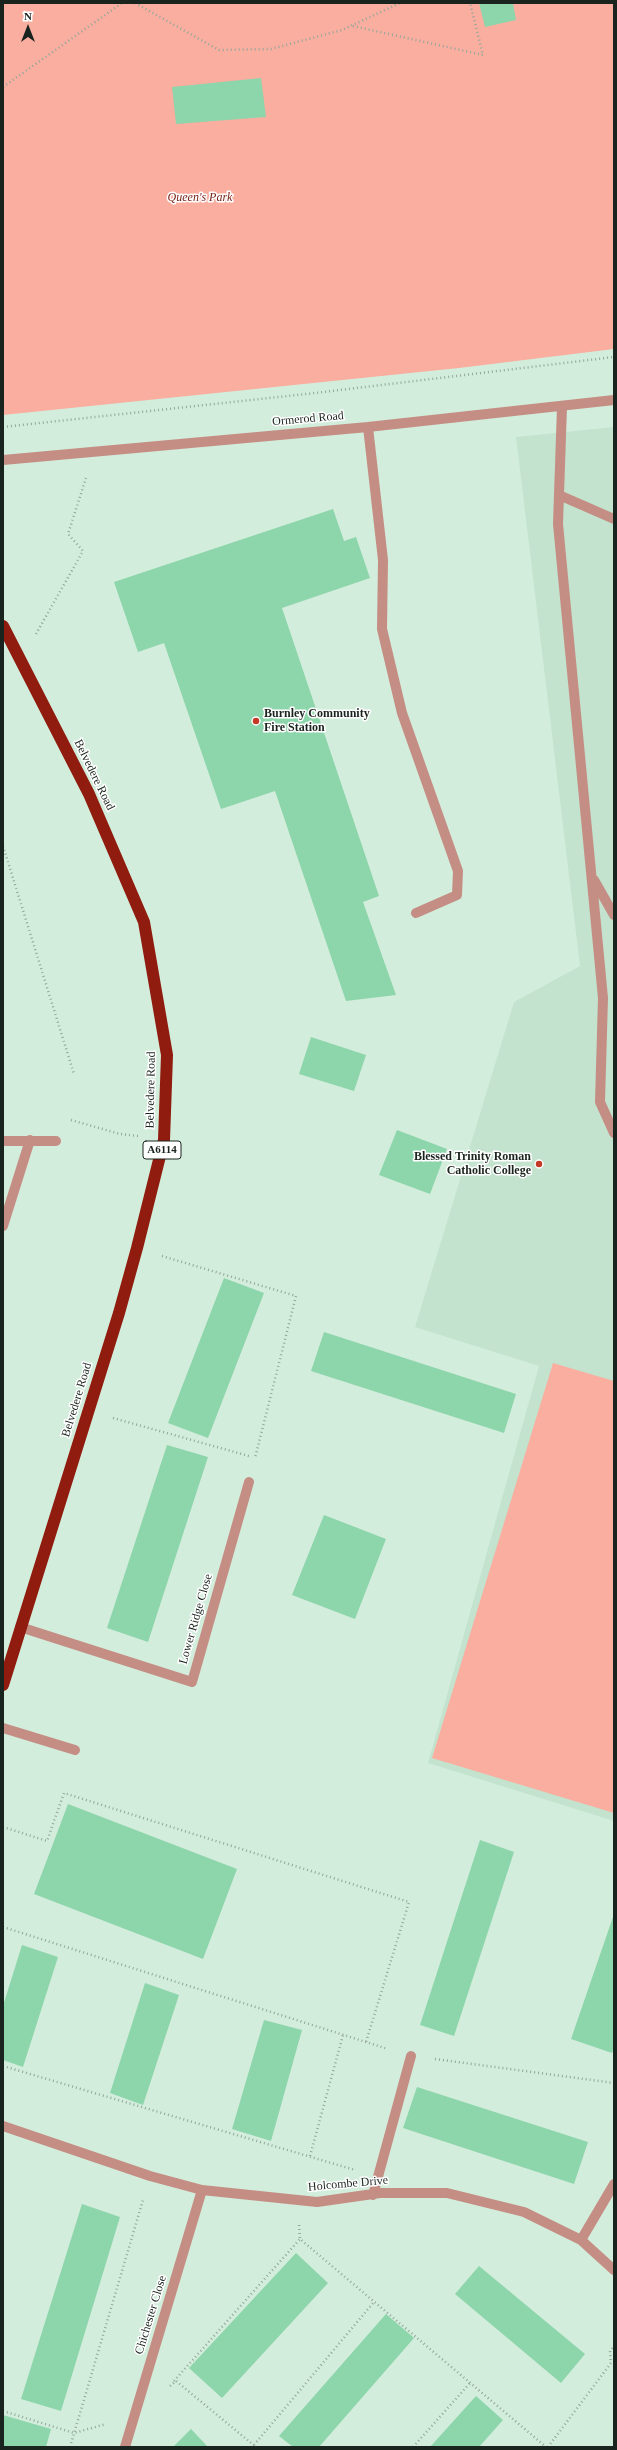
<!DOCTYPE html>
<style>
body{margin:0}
#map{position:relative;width:617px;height:2450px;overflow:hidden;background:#d3eddc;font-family:"Times New Roman",serif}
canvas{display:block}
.frame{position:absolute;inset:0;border:4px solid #1a241e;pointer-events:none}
.north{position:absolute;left:8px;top:8px;width:40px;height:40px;-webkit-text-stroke:3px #fff;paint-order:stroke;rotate:0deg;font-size:11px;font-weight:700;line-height:16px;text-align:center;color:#1a241e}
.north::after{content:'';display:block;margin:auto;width:14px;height:18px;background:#1a241e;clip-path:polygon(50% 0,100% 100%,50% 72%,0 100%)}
</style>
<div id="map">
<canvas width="617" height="2450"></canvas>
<div class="frame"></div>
<div class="north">N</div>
</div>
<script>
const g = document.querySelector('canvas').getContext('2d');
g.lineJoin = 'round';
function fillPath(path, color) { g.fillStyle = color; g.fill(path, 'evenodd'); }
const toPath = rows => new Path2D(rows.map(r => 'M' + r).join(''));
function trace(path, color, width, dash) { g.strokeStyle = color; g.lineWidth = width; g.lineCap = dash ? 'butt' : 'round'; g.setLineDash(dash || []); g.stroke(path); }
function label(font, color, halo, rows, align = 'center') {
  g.font = font + ' "Times New Roman",serif'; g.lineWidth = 3; g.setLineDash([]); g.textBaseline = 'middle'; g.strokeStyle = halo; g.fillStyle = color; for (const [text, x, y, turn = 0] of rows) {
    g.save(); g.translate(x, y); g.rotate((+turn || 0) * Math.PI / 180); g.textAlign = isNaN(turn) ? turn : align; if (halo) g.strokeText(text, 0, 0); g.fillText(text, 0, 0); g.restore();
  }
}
fillPath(toPath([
 [614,427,614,1821,428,1763,539,1366,415,1327,514,1002,580,966,516,437]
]), '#c3e3ce');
fillPath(toPath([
 [3,3,614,3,614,349,459,368,3,415],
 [553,1363,614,1381,614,1813,432,1758]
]), '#f9aea0');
fillPath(toPath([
 [479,3,513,3,516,20,485,27],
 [261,78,266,117,176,124,172,87],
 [333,509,344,541,356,537,370,578,282,608,379,896,363,902,396,995,346,1001,275,791,221,809,164,643,138,652,114,582],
 [311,1037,366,1055,354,1091,299,1074],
 [397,1130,447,1149,430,1194,379,1175],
 [224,1278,264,1293,208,1438,168,1423],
 [324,1332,516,1394,504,1433,311,1371],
 [167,1445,208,1457,148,1642,107,1628],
 [324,1515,386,1539,355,1619,292,1595],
 [68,1804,237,1869,203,1959,34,1894],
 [480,1840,514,1852,454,2036,420,2025],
 [614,1914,614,2047,612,2053,571,2039],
 [22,1945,58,1957,23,2067,3,2060,3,2006],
 [145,1983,179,1995,143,2105,110,2093],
 [264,2020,302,2030,271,2141,232,2129],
 [417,2087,588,2142,574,2184,403,2128],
 [82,2204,120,2217,61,2411,21,2399],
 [296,2253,328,2283,222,2398,189,2368],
 [479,2266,585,2354,561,2383,455,2294],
 [386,2314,414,2338,319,2447,293,2447,279,2436],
 [476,2396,503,2420,479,2447,430,2447],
 [3,2415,51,2429,46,2447,3,2447],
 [191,2429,208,2447,173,2447]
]), '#8dd5ab');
trace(toPath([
 [135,3,219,50,271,49,342,30,400,3],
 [353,26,483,55,470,3],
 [3,87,122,3],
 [3,427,315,393,614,357],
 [36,634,83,551,68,534,86,478],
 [3,846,74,1074],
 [71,1120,120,1134,138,1136],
 [162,1256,296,1296,255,1458],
 [113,1418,249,1456],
 [3,1827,47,1841,64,1793,409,1902,366,2042],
 [3,1927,388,2049],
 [435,2059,614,2083],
 [3,2066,355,2170],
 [310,2156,343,2035],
 [299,2225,300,2239,546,2447],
 [174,2381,300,2239],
 [170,2386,176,2381,256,2447],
 [3,2411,74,2433,106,2424],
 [254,2445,374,2302],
 [70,2447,143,2200],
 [413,2447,470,2383],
 [548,2447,611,2363,610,2351,614,2346]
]), '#92a699', 2.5, [1, 3]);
trace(toPath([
 [562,407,558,524,603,998,600,1102,614,1133],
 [368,427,383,560,382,629,402,713,458,871,457,895,416,913],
 [3,460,368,427,614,400],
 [559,495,614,519],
 [594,880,614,915],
 [3,1141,56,1141],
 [3,1226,30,1140],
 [20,1627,192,1682,249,1482],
 [3,1728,75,1750],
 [3,2126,150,2176,202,2190,317,2202,380,2193,447,2193,524,2212,581,2240,614,2270],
 [373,2195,411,2056],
 [581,2240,614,2184],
 [125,2447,202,2190]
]), '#c58e84', 10);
trace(toPath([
 [3,626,89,794,144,922,167,1055,164,1140,137,1248,119,1313,3,1685]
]), '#8f1c0e', 12);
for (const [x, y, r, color] of [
 [256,721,4,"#c43826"],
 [539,1164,4,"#c43826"]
]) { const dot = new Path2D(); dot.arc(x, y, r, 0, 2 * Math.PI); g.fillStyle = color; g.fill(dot); trace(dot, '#fff', 1.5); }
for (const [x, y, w] of [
 [162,1150,38]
]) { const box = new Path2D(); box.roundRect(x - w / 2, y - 9, w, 18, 3); g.fillStyle = '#fff'; g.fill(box); trace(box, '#1a241e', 1); }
label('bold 11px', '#1a241e', null, [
 ["A6114",162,1150]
]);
label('italic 12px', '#731c11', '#fff', [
 ["Queen's Park",200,198]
]);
label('12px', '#1a241e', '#fff', [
 ["Ormerod Road",308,419,-5],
 ["Belvedere Road",94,775,64],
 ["Belvedere Road",151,1090,-89],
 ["Belvedere Road",77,1400,-73],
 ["Lower Ridge Close",196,1619,-74],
 ["Holcombe Drive",348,2184,-5],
 ["Chichester Close",151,2315,-73]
]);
label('bold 12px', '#1a241e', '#fff', [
 ["Burnley Community",264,714],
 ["Fire Station",264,728],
 ["Blessed Trinity Roman",531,1157,"right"],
 ["Catholic College",531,1171,"right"]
], 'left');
</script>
